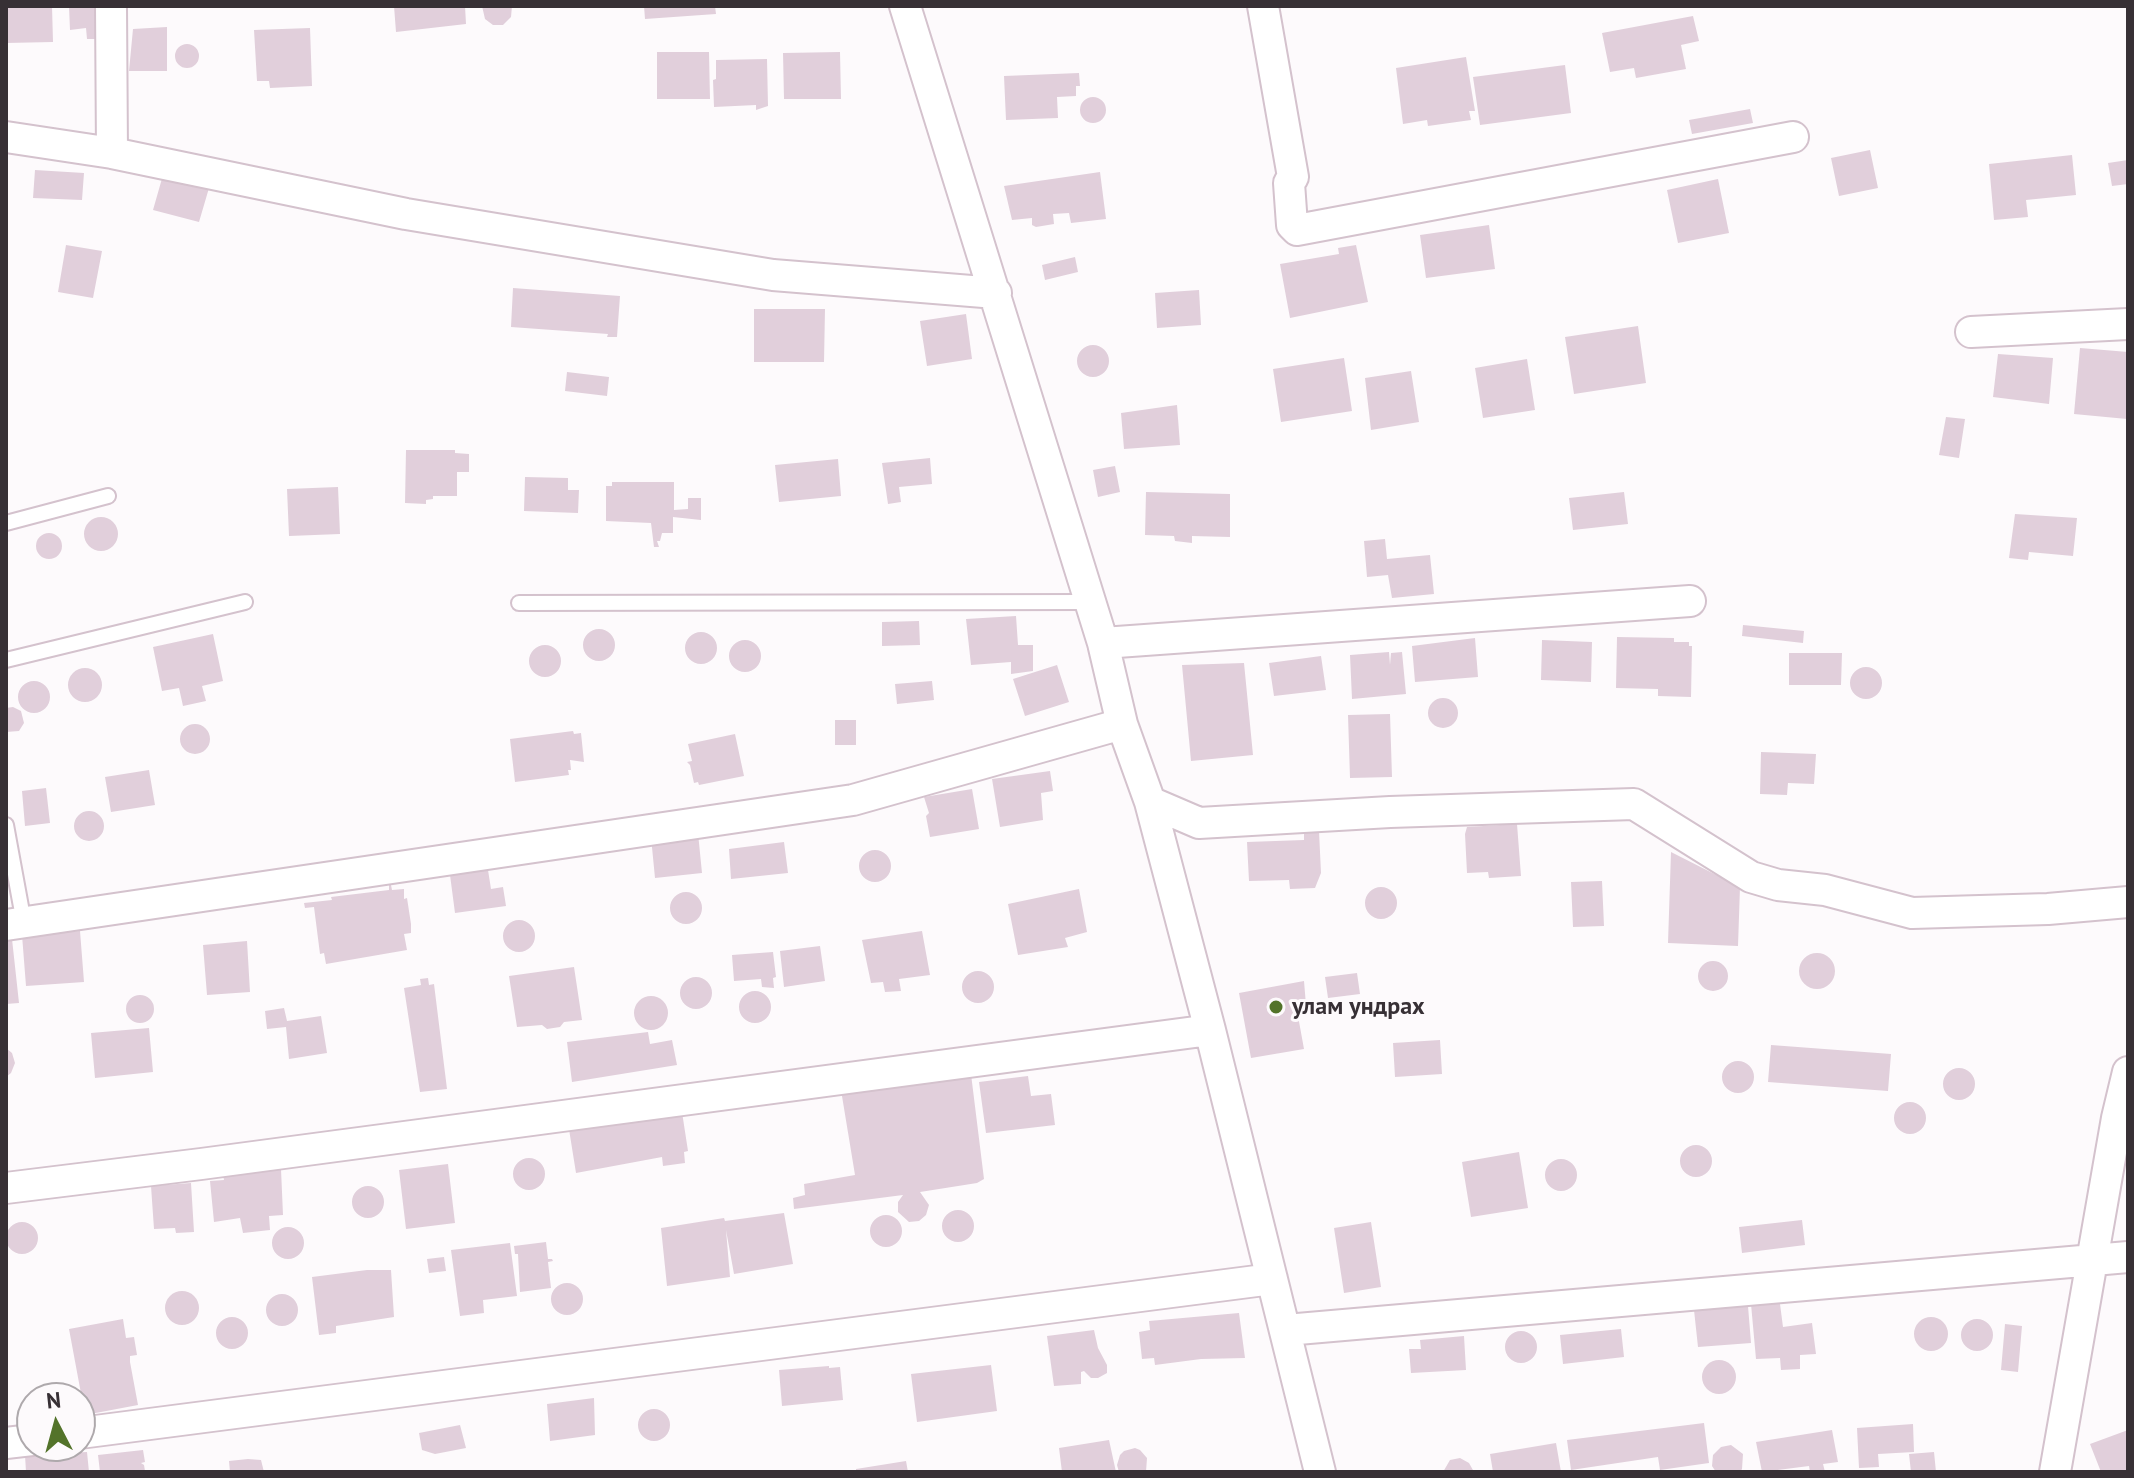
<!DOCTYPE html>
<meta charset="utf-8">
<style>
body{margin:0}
#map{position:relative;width:2134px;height:1478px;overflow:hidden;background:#fdfafc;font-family:"PT Sans",sans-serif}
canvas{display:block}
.frame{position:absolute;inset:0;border:8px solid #373035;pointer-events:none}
.north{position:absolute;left:16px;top:1382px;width:80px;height:80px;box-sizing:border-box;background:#fdfafc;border:2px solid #aea9ac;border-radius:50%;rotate:354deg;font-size:22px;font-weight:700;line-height:32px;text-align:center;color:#373035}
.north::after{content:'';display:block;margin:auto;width:28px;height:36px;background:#53732a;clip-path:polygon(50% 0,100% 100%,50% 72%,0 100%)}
</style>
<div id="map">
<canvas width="2134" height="1478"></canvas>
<div class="frame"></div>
<div class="north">N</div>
</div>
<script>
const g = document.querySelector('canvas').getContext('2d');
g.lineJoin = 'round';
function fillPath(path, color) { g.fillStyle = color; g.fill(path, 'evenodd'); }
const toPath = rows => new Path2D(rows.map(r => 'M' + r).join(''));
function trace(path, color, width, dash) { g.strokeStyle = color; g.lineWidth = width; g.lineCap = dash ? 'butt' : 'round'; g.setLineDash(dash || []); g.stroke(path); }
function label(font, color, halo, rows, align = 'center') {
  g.font = font + ' "PT Sans",sans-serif'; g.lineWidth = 6; g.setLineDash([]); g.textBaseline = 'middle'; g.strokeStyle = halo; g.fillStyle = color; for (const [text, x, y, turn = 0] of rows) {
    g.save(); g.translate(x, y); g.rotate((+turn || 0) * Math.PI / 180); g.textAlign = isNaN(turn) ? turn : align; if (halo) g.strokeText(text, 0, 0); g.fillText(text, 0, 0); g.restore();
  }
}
fillPath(toPath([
 [6,6,52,6,53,42,6,43],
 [69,6,97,6,99,39,87,39,86,28,70,30],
 [394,6,465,6,466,24,396,32],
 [482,6,512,6,511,17,503,25,493,25,485,19],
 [644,6,715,6,716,14,645,19],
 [1693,16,1699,41,1681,45,1686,69,1636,78,1634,68,1610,72,1602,33],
 [167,27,167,71,129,71,133,29],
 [310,28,312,86,270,88,269,81,257,81,254,30],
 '175 56a12 12 0 1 1 24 0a12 12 0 1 1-24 0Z',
 [657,52,709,52,710,99,657,99],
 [840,52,841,99,784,99,783,53],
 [1466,57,1475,111,1469,111,1471,120,1428,126,1427,120,1403,124,1396,68],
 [767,59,768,106,756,110,756,105,714,107,713,80,716,79,716,60],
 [1565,65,1571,113,1480,125,1473,77],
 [1079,73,1080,86,1076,86,1076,96,1057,97,1058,118,1006,120,1004,76],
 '1080 110a13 13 0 1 1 26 0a13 13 0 1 1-26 0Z',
 [1750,109,1753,123,1692,134,1689,120],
 [1870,150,1878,188,1839,196,1831,158],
 [2072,155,2076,195,2026,200,2028,217,1994,220,1989,164],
 [2128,160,2128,184,2112,186,2108,163],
 [35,170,84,173,82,200,33,198],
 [1100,172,1106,219,1071,223,1069,213,1053,214,1054,224,1036,227,1032,225,1032,218,1012,220,1004,186],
 [163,175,209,188,199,222,153,210],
 [1718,179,1729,233,1678,243,1667,190],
 [1489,225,1495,269,1426,278,1420,235],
 [66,245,102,251,93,298,58,292],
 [1356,245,1368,302,1290,318,1280,264,1339,254,1338,248],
 [1075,257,1078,272,1045,280,1042,265],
 [513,288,620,296,617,337,607,337,608,334,511,327],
 [1199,290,1201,325,1157,328,1155,293],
 [754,309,825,309,824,362,754,362],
 [966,314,972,359,927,366,920,321],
 [1638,326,1646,383,1574,394,1565,337],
 '1077 361a16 16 0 1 1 32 0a16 16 0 1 1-32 0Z',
 [2080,348,2128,352,2127,419,2074,414],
 [1998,354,2053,358,2049,404,1993,397],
 [1344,358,1352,411,1281,422,1273,369],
 [1527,359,1535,410,1483,418,1475,368],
 [1411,371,1419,422,1371,430,1365,378],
 [567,372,609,377,607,396,565,391],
 [1177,405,1180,445,1124,449,1121,413],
 [1946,417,1965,419,1959,458,1939,455],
 [406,450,455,450,455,453,469,454,469,472,457,472,457,496,433,496,433,499,426,500,426,504,405,503],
 [930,458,932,484,899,487,901,502,888,504,882,463],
 [838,459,841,496,779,502,775,465],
 [1115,466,1120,492,1098,497,1093,470],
 [525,477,568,478,568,490,579,490,578,513,524,511],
 [612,482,674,482,674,510,688,509,688,498,701,498,701,520,673,517,673,533,662,533,660,541,657,541,659,547,654,547,651,523,606,521,606,486,612,486],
 [338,487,340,534,289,536,287,489],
 [1146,492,1230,494,1230,537,1192,536,1192,543,1175,541,1174,536,1145,535],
 [1624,492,1628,524,1573,530,1569,498],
 [2015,514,2077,518,2073,556,2029,552,2028,560,2009,558],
 '84 534a17 17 0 1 1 34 0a17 17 0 1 1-34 0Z',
 '36 546a13 13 0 1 1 26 0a13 13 0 1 1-26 0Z',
 [1385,539,1387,559,1430,555,1434,594,1392,598,1388,575,1367,577,1364,541],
 [1016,616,1018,645,1033,645,1033,671,1011,674,1011,662,971,665,966,619],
 [919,621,920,645,882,646,882,622],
 [1743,625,1804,631,1803,643,1742,636],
 '583 645a16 16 0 1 1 32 0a16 16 0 1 1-32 0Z',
 '685 648a16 16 0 1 1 32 0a16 16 0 1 1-32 0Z',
 [213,634,223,681,202,686,206,701,183,706,179,688,162,691,153,647],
 [1617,637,1674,638,1674,642,1689,642,1689,646,1692,646,1691,697,1658,696,1658,689,1616,688],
 [1475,638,1478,677,1415,682,1412,646],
 [1542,640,1592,642,1591,682,1541,680],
 '729 656a16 16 0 1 1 32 0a16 16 0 1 1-32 0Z',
 '529 661a16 16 0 1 1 32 0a16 16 0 1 1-32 0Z',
 [1389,652,1390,665,1391,653,1402,652,1406,694,1352,699,1350,655],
 [1789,653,1842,653,1841,685,1789,685],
 [1321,656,1326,690,1274,696,1269,663],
 [1244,663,1253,755,1191,761,1182,665],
 [1057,665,1069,702,1025,716,1013,679],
 '1850 683a16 16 0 1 1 32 0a16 16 0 1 1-32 0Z',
 '68 685a17 17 0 1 1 34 0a17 17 0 1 1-34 0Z',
 [932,681,934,700,897,704,895,684],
 '18 697a16 16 0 1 1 32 0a16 16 0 1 1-32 0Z',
 '1428 713a15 15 0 1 1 30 0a15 15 0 1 1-30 0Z',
 [13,707,21,711,24,723,19,731,6,732,6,708],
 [1390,714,1392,777,1350,778,1348,715],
 [835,720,856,720,856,745,835,745],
 '180 739a15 15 0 1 1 30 0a15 15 0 1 1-30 0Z',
 [573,731,574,734,581,733,584,762,570,760,571,770,568,770,569,775,515,782,510,739],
 [735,734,744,776,699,785,698,782,694,783,690,765,687,762,692,761,688,744],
 [1761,752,1816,754,1814,784,1788,783,1787,795,1760,794],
 [149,770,155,805,111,812,105,777],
 [1050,771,1053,791,1041,793,1043,820,1000,827,992,779],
 [46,788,50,823,25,826,22,791],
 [972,789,979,829,930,837,926,816,929,813,924,797],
 '74 826a15 15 0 1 1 30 0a15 15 0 1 1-30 0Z',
 [1517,824,1521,876,1489,878,1488,872,1467,873,1465,834,1467,827],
 [1304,831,1319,831,1321,873,1315,888,1290,889,1289,880,1249,881,1247,842,1304,840],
 [698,833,702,873,655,878,651,837],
 [784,842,788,873,731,879,729,849],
 '859 866a16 16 0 1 1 32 0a16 16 0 1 1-32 0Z',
 [1671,852,1740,887,1738,946,1668,943],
 [488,870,491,889,503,887,506,906,455,913,450,875],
 [1602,881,1604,926,1573,927,1571,882],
 [389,885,391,885,392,890,404,889,404,899,407,898,411,924,411,933,404,934,407,950,326,964,324,953,320,954,314,907,305,908,304,903,332,900,331,897,389,890],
 '1365 903a16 16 0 1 1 32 0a16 16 0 1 1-32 0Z',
 [1079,889,1087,932,1065,938,1068,947,1018,955,1008,904],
 '670 908a16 16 0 1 1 32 0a16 16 0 1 1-32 0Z',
 '503 936a16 16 0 1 1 32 0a16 16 0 1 1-32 0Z',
 [80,931,84,982,26,986,22,935],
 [922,931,930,975,899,979,901,991,885,992,883,982,871,983,862,940],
 [12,939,19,1003,6,1004,6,940],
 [247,941,250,992,207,995,203,945],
 [820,946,825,981,784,987,780,951],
 [773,952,776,977,773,978,774,988,762,987,761,979,734,981,732,955],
 '1799 971a18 18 0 1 1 36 0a18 18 0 1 1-36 0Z',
 '1698 976a15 15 0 1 1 30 0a15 15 0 1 1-30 0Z',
 [574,967,582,1020,564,1022,560,1027,547,1029,542,1025,517,1027,509,976],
 '962 987a16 16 0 1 1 32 0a16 16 0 1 1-32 0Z',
 [1357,973,1360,994,1328,998,1325,977],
 '680 993a16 16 0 1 1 32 0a16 16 0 1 1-32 0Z',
 [428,978,429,985,434,984,447,1089,420,1092,404,988,421,985,420,979],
 [1304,981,1306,1005,1296,1005,1304,1049,1251,1058,1239,993],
 '739 1007a16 16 0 1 1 32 0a16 16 0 1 1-32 0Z',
 '126 1009a14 14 0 1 1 28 0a14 14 0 1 1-28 0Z',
 '634 1013a17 17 0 1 1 34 0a17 17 0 1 1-34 0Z',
 [284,1008,287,1021,321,1016,327,1053,289,1059,286,1027,267,1029,265,1011],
 [149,1028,153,1072,95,1078,91,1033],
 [648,1032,650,1044,672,1040,677,1065,572,1082,567,1042],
 [1440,1040,1442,1074,1395,1077,1393,1043],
 [1771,1045,1891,1054,1888,1091,1768,1082],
 [6,1048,12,1053,15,1063,11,1073,6,1077],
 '1722 1077a16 16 0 1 1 32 0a16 16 0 1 1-32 0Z',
 '1943 1084a16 16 0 1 1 32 0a16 16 0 1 1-32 0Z',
 [971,1074,984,1179,977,1183,920,1192,929,1205,926,1215,919,1221,909,1222,898,1212,898,1202,903,1195,794,1209,793,1198,805,1195,804,1184,855,1175,841,1090],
 [1028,1076,1031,1096,1051,1094,1055,1125,986,1133,979,1082],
 '1894 1118a16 16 0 1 1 32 0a16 16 0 1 1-32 0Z',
 [682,1112,688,1151,684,1152,685,1163,663,1166,662,1157,576,1173,568,1123],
 '1680 1161a16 16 0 1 1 32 0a16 16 0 1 1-32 0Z',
 [1519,1152,1528,1208,1471,1217,1462,1162],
 '513 1174a16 16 0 1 1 32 0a16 16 0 1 1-32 0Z',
 '1545 1175a16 16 0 1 1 32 0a16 16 0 1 1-32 0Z',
 [448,1164,455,1223,406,1229,399,1170],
 [281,1169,283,1215,269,1216,270,1230,243,1233,240,1218,214,1222,210,1181,224,1180,223,1175],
 [191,1183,194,1232,176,1233,175,1228,154,1229,151,1186],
 '352 1202a16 16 0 1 1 32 0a16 16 0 1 1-32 0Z',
 '942 1226a16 16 0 1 1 32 0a16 16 0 1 1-32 0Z',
 [784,1213,793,1264,734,1274,726,1230,730,1277,667,1286,661,1228,724,1218,725,1221],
 '870 1231a16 16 0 1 1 32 0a16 16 0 1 1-32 0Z',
 [1802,1220,1805,1245,1742,1253,1739,1227],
 [1371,1222,1381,1287,1344,1293,1334,1228],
 '6 1238a16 16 0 1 1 32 0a16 16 0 1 1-32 0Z',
 '272 1243a16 16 0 1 1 32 0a16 16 0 1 1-32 0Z',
 [546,1242,548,1259,552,1259,553,1261,548,1262,551,1288,520,1292,518,1254,515,1254,514,1246],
 [510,1243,517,1296,483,1300,484,1313,460,1316,451,1250],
 [444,1257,446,1271,429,1273,427,1259],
 [367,1270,391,1270,394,1317,336,1326,336,1333,319,1335,312,1277],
 '551 1299a16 16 0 1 1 32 0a16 16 0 1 1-32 0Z',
 '165 1308a17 17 0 1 1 34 0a17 17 0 1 1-34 0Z',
 '266 1310a16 16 0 1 1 32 0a16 16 0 1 1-32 0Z',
 [1751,1304,1780,1304,1783,1327,1812,1323,1816,1354,1800,1355,1800,1369,1781,1370,1780,1358,1756,1359],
 [1748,1306,1751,1343,1698,1347,1694,1310],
 [1239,1313,1245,1358,1201,1359,1155,1365,1154,1358,1142,1359,1139,1332,1150,1330,1149,1321],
 '1914 1334a17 17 0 1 1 34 0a17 17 0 1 1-34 0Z',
 '216 1333a16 16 0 1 1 32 0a16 16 0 1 1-32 0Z',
 '1961 1335a16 16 0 1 1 32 0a16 16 0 1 1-32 0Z',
 [123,1319,126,1338,134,1337,137,1355,130,1356,130,1362,138,1405,85,1415,69,1329],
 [2005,1324,2022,1326,2018,1372,2001,1370],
 [1621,1329,1624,1357,1563,1364,1560,1335],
 [1094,1330,1098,1348,1107,1365,1107,1373,1098,1378,1091,1378,1084,1371,1081,1372,1081,1384,1054,1386,1047,1336],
 '1505 1347a16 16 0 1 1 32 0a16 16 0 1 1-32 0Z',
 [1464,1336,1466,1370,1411,1373,1409,1349,1421,1349,1420,1340],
 '1702 1377a17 17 0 1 1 34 0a17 17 0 1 1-34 0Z',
 [991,1365,997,1411,917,1422,911,1374],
 [829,1366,829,1368,840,1367,843,1400,782,1406,779,1370],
 [594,1398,595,1435,550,1441,547,1404],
 '638 1425a16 16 0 1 1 32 0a16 16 0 1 1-32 0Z',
 [1704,1423,1709,1463,1660,1470,1658,1457,1571,1470,1567,1440],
 [1913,1424,1914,1452,1878,1454,1879,1467,1859,1468,1857,1428],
 [460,1425,466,1448,435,1454,422,1450,419,1433],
 [1832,1430,1838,1462,1823,1464,1825,1472,1810,1472,1809,1466,1762,1472,1756,1442],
 [2128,1430,2128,1472,2101,1472,2090,1444],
 [1109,1440,1116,1472,1062,1472,1059,1448],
 [1556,1443,1561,1472,1493,1472,1490,1454],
 [1731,1445,1743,1454,1742,1469,1740,1472,1716,1472,1712,1466,1713,1455,1721,1447],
 [1135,1448,1140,1450,1147,1458,1146,1472,1119,1472,1117,1465,1120,1455,1124,1451],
 [143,1450,145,1462,141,1463,144,1465,145,1471,100,1472,98,1455],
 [87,1452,89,1472,26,1472,25,1455],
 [1934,1452,1936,1472,1911,1472,1909,1454],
 [1460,1458,1469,1463,1474,1472,1443,1472,1450,1460],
 [248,1459,261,1460,264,1472,230,1472,229,1461],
 [906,1461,908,1472,856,1472,856,1469]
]), '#e1cfdb');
const service = toPath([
 [6,523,108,496],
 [519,603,1089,602],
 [6,660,245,602],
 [6,825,24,923]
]);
const minor = toPath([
 [111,6,112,153],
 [905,6,1103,643,1122,724,1150,802,1210,1030,1320,1472],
 [1263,6,1293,177,1289,183,1292,225,1297,230,1793,137],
 [6,137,112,153,406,214,773,275,996,293],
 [1971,332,2128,324],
 [1103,643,1690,601],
 [1150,802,1199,823,1390,812,1634,804,1751,877,1778,885,1825,890,1912,913,2048,909,2128,902],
 [6,925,853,800,1122,724],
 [6,1188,201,1164,1210,1030],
 [1286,1330,2128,1257],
 [80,1433,1272,1279],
 [6,1443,32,1440],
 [2055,1472,2117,1118,2128,1072]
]);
trace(service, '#d4c2cd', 18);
trace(minor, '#d4c2cd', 34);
trace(service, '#fff', 14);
trace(minor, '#fff', 30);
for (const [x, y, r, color] of [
 [1276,1007,8,"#53732a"]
]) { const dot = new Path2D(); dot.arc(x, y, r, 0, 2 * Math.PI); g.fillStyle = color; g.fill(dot); trace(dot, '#fdfafc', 3); }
label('bold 24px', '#373035', '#fdfafc', [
 ["улам ундрах",1292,1007]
], 'left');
</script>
